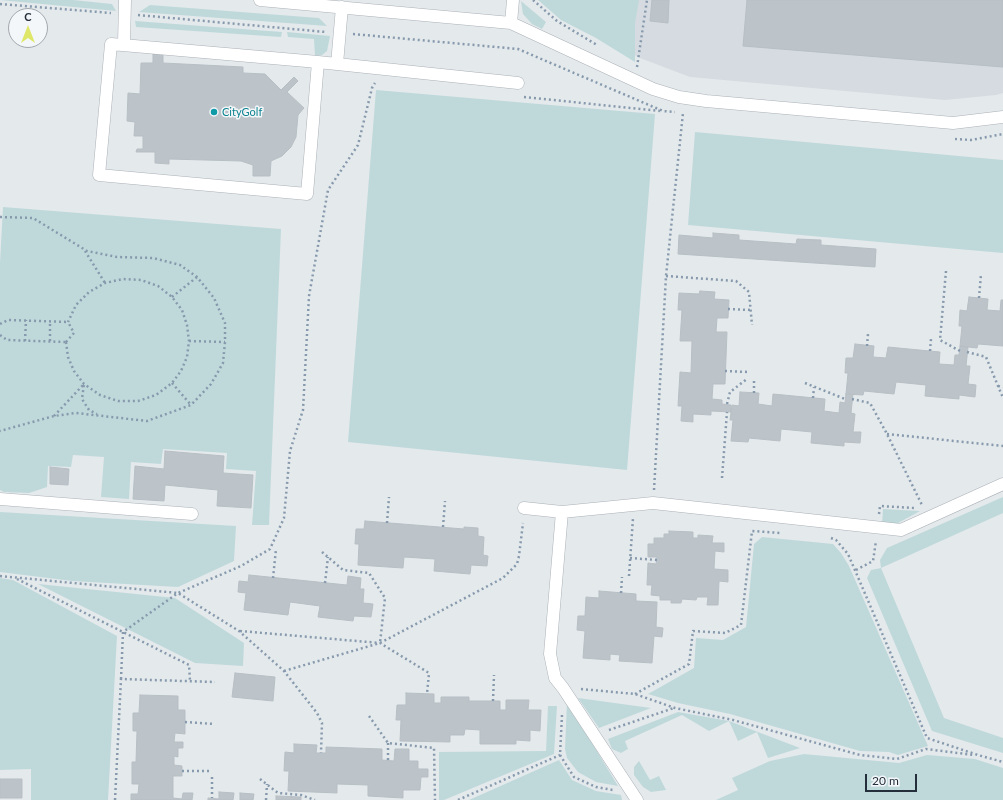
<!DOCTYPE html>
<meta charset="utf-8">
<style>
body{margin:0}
#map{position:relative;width:1003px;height:800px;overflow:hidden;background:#e4e9ec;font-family:Lato,sans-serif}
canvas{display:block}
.north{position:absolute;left:8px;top:8px;width:40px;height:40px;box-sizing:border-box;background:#f4f7f9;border:1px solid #a1a7ad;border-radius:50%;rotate:0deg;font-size:11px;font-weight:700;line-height:16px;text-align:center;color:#252f3c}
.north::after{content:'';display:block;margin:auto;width:14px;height:18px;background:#dee768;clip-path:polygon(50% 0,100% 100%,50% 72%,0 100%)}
.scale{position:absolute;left:865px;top:774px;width:52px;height:18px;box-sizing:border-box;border:2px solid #252f3c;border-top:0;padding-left:5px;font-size:12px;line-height:14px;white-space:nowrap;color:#252f3c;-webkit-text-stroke:3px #f4f7f9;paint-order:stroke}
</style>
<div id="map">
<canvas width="1003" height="800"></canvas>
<div class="north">С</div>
<div class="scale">20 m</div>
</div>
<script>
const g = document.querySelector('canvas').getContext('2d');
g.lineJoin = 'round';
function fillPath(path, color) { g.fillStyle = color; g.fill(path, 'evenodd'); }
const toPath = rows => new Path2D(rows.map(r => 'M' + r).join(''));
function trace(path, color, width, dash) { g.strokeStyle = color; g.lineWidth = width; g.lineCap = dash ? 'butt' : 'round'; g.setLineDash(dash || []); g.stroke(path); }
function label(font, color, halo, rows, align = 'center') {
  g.font = font + ' Lato,sans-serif'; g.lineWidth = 3; g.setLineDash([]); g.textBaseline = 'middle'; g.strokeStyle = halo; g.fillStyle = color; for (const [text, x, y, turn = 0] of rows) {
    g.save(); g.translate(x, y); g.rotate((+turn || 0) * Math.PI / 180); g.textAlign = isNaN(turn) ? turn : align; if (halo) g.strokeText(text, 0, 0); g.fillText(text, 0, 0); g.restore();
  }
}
fillPath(toPath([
 [544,0,1003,0,1003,93,996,95,945,100,690,77,640,58,561,15]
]), '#d5dbe0');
fillPath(toPath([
 [0,0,73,0,112,4,116,11],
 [538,0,639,0,635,23,635,62,596,38,561,20],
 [521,1,546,22,542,29,532,24,523,14],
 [150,5,319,18,327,26,139,12],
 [135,21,282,32,281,37,136,27],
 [287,32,330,36,327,51,322,55,315,56,314,39,288,37],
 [376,90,655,114,627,470,348,442],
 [695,132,1003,160,1003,253,688,225],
 [3,207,281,229,269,525,252,525,256,471,226,469,227,453,163,449,161,464,131,462,129,499,101,497,104,457,73,455,71,467,48,466,47,487,29,493,4,492,0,490,0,263],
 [1003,497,1003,513,881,568,944,718,1003,738,1003,753,932,731,867,578,871,570,881,568,880,560,887,548],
 [883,509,920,511,898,523,882,524],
 [0,512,236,526,234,561,178,587,72,581,0,572],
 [762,537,833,544,841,553,849,566,928,746,898,755,889,752,860,751,730,714,678,703,648,694,694,668,696,638,723,640,746,627,754,544],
 [0,578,13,580,117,636,108,800,31,800,31,769,0,770],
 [38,584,175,598,244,643,243,666,195,663],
 [578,698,651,708,599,728],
 [567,702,618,786,596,782,578,772,567,758,565,749],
 [548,706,557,706,554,754,444,800,439,800,439,752,546,751],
 [678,712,729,721,800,748,768,758,757,732,738,741,729,721,709,731,682,715,625,741,628,749,621,753,612,749,608,739],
 [804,754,899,763,927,755,975,759,1003,768,1003,800,716,800,738,790,732,778,770,761],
 [559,760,572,780,596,791,621,795,622,800,469,800],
 [639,761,650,780,659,776,666,790,651,792,643,787,634,775,634,767]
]), '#bfd9db');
const building = toPath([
 [652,0,669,0,668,23,650,21,652,0],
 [747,0,1003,0,1003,67,743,46,747,0],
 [153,53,163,53,163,63,243,67,243,73,265,74,281,90,294,77,298,81,287,92,304,108,298,115,296,137,291,147,282,156,271,161,270,176,253,176,253,165,241,161,169,159,169,164,155,163,155,152,136,152,137,149,143,149,143,136,134,136,135,122,127,121,128,93,140,94,141,63,153,63,153,53],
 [713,233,739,235,739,240,796,244,797,239,821,240,821,245,876,249,875,267,678,254,679,235,713,238,713,233],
 [700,291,715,292,714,299,729,300,728,318,717,318,716,332,727,332,725,384,713,384,712,399,722,400,722,404,731,405,731,412,711,411,711,415,693,414,693,422,681,421,682,406,678,406,680,372,691,373,692,341,680,341,682,310,678,310,679,293,699,294,700,291],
 [969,297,988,299,987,310,1000,311,1001,300,1003,300,1003,346,978,344,977,348,960,346,962,326,959,326,960,310,967,311,969,297],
 [855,344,874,346,873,357,886,358,888,347,940,352,939,364,954,365,955,355,959,355,960,346,968,347,966,366,970,366,968,384,976,385,975,397,959,395,959,399,925,396,926,385,896,382,894,394,864,391,863,395,846,394,848,373,845,373,846,358,853,358,855,344],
 [740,392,759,393,758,404,772,406,773,394,825,399,824,411,839,413,840,402,845,403,846,393,853,394,851,413,855,414,853,432,861,432,860,443,844,442,844,446,811,443,812,432,781,429,780,441,749,438,748,442,731,441,733,420,730,420,732,405,739,406,740,392],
 [165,451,224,456,223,473,253,475,251,508,217,506,218,490,165,485,164,501,133,499,135,466,164,469,165,451],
 [50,467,69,469,68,485,50,484,50,467],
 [365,521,464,529,464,527,478,528,478,536,484,537,483,555,488,556,487,566,471,565,470,574,434,571,435,559,404,557,403,568,358,565,359,544,355,544,356,529,364,529,365,521],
 [669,531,693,532,693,538,698,538,698,535,713,536,712,543,724,543,724,552,715,551,714,569,728,570,728,582,719,581,718,605,707,605,708,597,697,597,696,600,682,599,681,603,671,603,671,600,660,600,660,596,651,595,652,585,647,585,648,563,656,564,657,557,648,557,648,544,654,544,654,538,664,538,664,534,669,534,669,531],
 [249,575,347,585,348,576,361,578,360,589,364,589,363,603,373,604,371,617,354,616,353,621,318,617,320,606,290,602,288,615,244,610,246,593,238,592,239,581,248,582,249,575],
 [599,591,636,594,636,601,657,602,656,627,663,628,662,637,654,636,652,663,619,661,620,655,610,654,610,660,583,658,585,631,577,630,578,616,585,616,586,597,599,598,599,591],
 [235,673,275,677,273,701,232,697,235,673],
 [406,693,434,694,434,703,441,703,441,697,469,697,469,701,500,701,500,710,506,710,506,700,529,700,528,710,541,710,540,731,530,730,530,741,516,740,516,744,480,744,480,730,465,729,464,735,450,735,450,742,400,741,401,720,396,720,397,705,406,705,406,693],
 [140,695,178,696,178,710,185,710,185,734,175,733,174,742,183,742,183,748,178,748,178,757,174,756,174,765,182,766,182,776,173,776,173,798,182,799,183,793,193,793,192,800,131,800,131,794,138,794,139,784,132,784,132,762,136,762,137,731,133,731,133,713,139,713,140,695],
 [294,744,317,745,316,753,326,753,326,747,382,749,382,760,394,761,395,749,409,749,409,761,418,761,418,769,428,769,428,777,421,777,420,790,403,790,403,798,368,796,368,785,337,784,337,793,288,791,289,771,284,771,285,752,294,753,294,744],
 [0,779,22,779,22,798,0,798,0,779],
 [219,792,234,793,233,800,208,800,208,798,219,799,219,792],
 [240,793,254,794,253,800,240,800,240,793],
 [276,796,301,797,301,800,276,800,276,796]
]);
fillPath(building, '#bcc4ca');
trace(building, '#b7bfc5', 1);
const minor = toPath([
 [260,0,511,23,653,89,679,97,706,101,953,123,1003,117],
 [511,23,513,0],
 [124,45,125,0],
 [318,62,307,194,99,175,111,44,318,62,337,64,518,83],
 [337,64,342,7],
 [0,499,192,514],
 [524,508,562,512,653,503,901,530,1003,484],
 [562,512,550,654,555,678,563,688,637,800]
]);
trace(minor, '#abb1b7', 13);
trace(toPath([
 [533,0,557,21,597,45],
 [0,4,111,13],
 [138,15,326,32],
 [353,34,518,49,663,111,675,112],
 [637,67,647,0],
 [524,97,660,111],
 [955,139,971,140,1003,134],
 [0,217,33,218,87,251,117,257,153,258,180,265,197,277,214,298,225,323,225,342,223,363,211,384,191,405,147,421,76,413,54,416,0,431],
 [85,251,105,283],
 [946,271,940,340,960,351],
 [666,276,736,281,749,292,752,325],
 [172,297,197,277],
 [979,298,981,274],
 [728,309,751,310],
 [0,324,8,320,68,322],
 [0,335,7,340,66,342],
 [25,341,26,320],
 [50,341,50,321],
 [189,341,225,342],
 [66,342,68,357,74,371,84,384,100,395,118,401,138,401,156,395,172,383,181,371,187,357,189,341,187,325,182,310,172,297,158,286,141,280,123,279,105,283,89,292,76,305,68,322],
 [66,342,74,333,68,322],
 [867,346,868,334],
 [930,351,931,339],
 [967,352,986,357,1003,398],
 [725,371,748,372],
 [172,383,191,405],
 [805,383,845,399],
 [998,386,1003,387],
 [754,393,754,380],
 [813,398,814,387],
 [852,399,870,403,887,434,922,505],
 [727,404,730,392,747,379],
 [54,416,84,384,82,399,89,410,97,414],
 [887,434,1003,446],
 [722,478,727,412],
 [654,490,666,276,683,113],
 [879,514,880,506,914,508],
 [387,523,389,497],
 [443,527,445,501],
 [831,538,836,540,848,554,927,738,978,755,1003,762],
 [322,552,343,570,369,573,385,598,380,643],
 [630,558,657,560],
 [856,570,873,561,876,541],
 [0,576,178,593,239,631,284,671,317,713,322,723,321,753],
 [629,576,633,518],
 [273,578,276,549],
 [17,579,189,665,190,681],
 [325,583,328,557],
 [621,593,622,577],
 [240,631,380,643,429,673,427,694],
 [284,671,380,643,503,578,517,564,519,556,523,523],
 [121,679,123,632,178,593,241,566,270,549,284,518,290,451,303,410,309,296,328,190,358,145,372,88,375,83],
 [581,689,635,694,675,708,733,720,860,755,897,759,926,749,974,755],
 [635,694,689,664,693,631,725,633,741,625,752,531,781,533],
 [493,701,494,675],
 [562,715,560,755,574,777,596,787,613,790],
 [369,716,388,743,434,748,435,800],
 [185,722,214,724],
 [609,730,674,708],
 [388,760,388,743],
 [182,771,212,771],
 [212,777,212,798],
 [260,779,278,793,301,795,315,800],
 [115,800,121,679,215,682],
 [266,800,267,784],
 [458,800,560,755]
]), '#879aad', 2.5, [2, 3]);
trace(minor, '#fff', 12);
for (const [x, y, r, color] of [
 [214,112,4,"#0f9aa8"]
]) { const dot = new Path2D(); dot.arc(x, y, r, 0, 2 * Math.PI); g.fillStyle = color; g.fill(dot); trace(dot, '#f4f7f9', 1.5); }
label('11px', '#0d838f', '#f4f7f9', [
 ["CityGolf",222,112]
], 'left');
</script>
